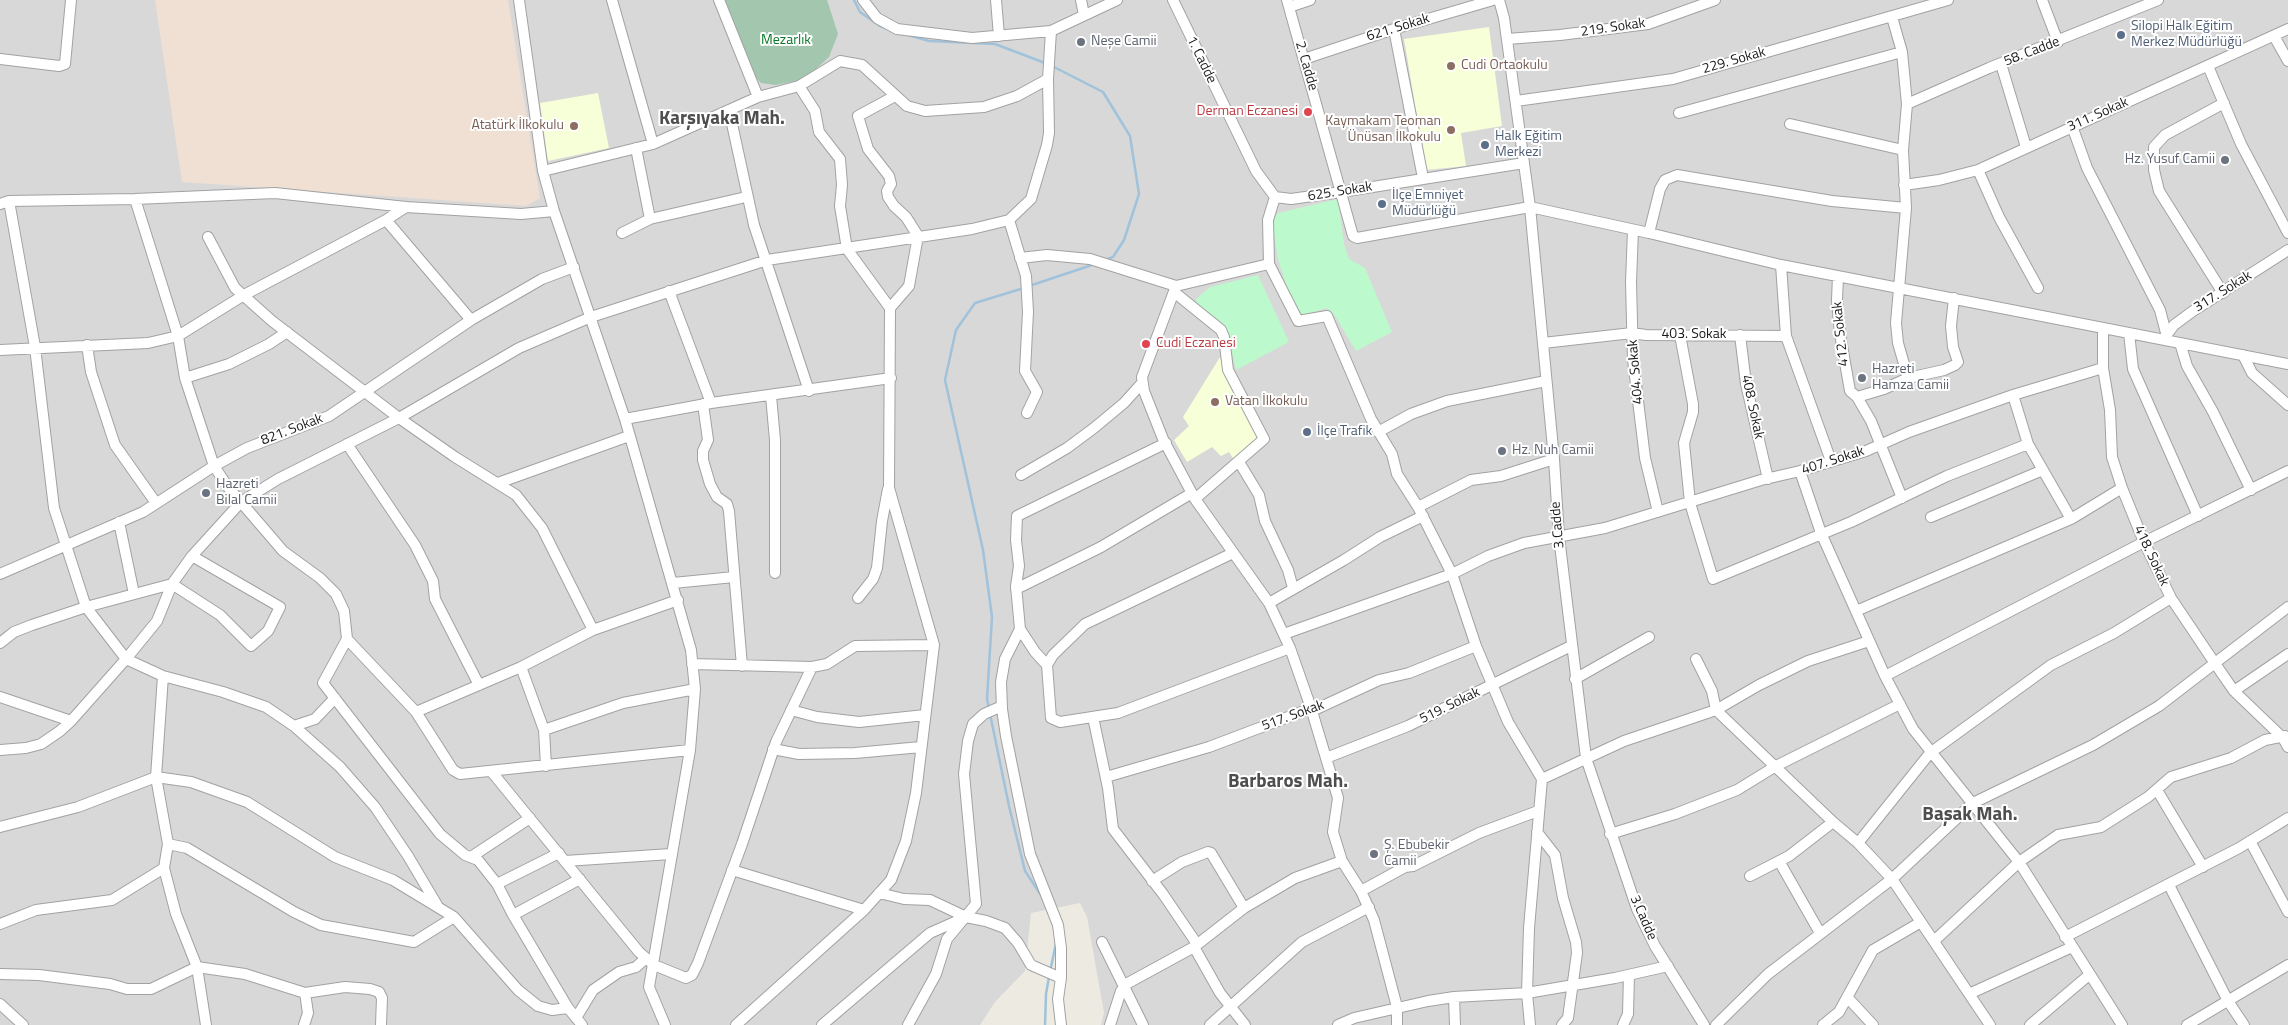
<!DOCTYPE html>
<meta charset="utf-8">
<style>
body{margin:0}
canvas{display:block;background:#edebe1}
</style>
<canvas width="2288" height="1025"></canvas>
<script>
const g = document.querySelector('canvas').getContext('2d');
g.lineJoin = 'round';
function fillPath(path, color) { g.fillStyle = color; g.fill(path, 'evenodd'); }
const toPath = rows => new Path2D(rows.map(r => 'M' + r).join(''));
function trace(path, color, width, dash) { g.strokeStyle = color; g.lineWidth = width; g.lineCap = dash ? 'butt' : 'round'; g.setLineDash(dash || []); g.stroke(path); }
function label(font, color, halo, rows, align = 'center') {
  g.font = font + ' "Titillium Web",sans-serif'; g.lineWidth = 4; g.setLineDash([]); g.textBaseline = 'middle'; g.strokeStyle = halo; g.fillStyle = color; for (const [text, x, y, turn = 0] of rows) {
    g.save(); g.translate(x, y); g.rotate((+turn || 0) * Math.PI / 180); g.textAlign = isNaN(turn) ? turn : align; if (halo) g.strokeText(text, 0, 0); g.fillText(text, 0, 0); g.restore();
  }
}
fillPath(toPath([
 [0,0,2288,0,2288,1025,1101,1025,1104,1013,1087,917,1080,903,1031,913,1025,971,995,1002,980,1025,0,1025]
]), '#d9d8d8');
fillPath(toPath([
 [1489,27,1502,126,1461,133,1466,166,1426,170,1404,39],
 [598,93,609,148,548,161,540,103],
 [1220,357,1230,386,1258,438,1234,460,1229,452,1221,456,1212,447,1187,462,1174,440,1189,426,1183,417]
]), '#f7ffd8');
fillPath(toPath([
 [155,0,508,0,540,198,526,206,182,182]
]), '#efe0d3');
fillPath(toPath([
 [725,0,827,0,838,34,829,57,805,79,775,85,761,83,754,76]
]), '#a2c6ae');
fillPath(toPath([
 [1338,199,1344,244,1349,259,1365,268,1392,332,1356,351,1335,316,1327,308,1303,315,1293,308,1278,259,1272,221,1278,213],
 [1258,275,1289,342,1236,370,1226,328,1197,304,1196,299,1210,287]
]), '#bcf9cd');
trace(toPath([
 [854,0,860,12,880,26,888,29],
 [908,35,929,41,995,44,1045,63],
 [1052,66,1103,92,1130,136,1139,194,1124,240,1113,257,1105,260],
 [1029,286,1095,264],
 [989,709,987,699,992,617,983,550,945,380,956,330,975,303,1024,288],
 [990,714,1009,806,1025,871,1041,895],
 [1050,972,1056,943],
 [1045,1025,1046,994,1049,977]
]), '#a0c2db', 2.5);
const minor = toPath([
 [519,0,543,171,554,211,625,419,691,650,695,689,690,750,649,987,665,1025],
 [612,0,653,144],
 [719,0,758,97],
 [863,0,877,18,897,29,972,38,1051,31,1117,0],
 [996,0,999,36],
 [1081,0,1084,15],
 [1173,0,1256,171,1275,197],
 [1287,0,1353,236,1357,238,1530,207,1649,233,1781,265,2288,364],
 [1499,0,1504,18,1530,207,1554,459,1559,537,1586,758,1637,909,1655,946,1704,1025],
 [2042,0,2058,42],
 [1289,7,1310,0],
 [1892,17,1902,52,1907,104,1903,150,1906,208,1896,323,1898,343,1908,378],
 [1394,29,1423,178],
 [2274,36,2288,61],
 [1507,39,1560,35,1648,24,1715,0],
 [0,59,59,66,65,64,71,0],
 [1304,59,1394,29,1493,0],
 [2001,64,2026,147],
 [2208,66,2241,144,2288,233],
 [799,86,815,111,819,132,840,159,842,185,840,206,847,249,890,308],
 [1516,101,1673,79,1948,0],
 [1907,104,1989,68,2158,0],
 [729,110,754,225,809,391],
 [1679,113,1902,52],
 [1790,124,1903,150],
 [2072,126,2087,168,2160,310,2166,333],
 [636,148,650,219],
 [1978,170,1999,217,2038,288],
 [543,171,653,144,758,97,799,86,840,61,862,65,907,106,925,111,984,107,1017,96,1048,79],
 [1904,185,1939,180,1978,170,2288,29],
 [1275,197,1268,220,1269,264,1298,321,1327,316,1371,419,1392,454,1397,474,1418,507,1452,574,1476,646,1508,722,1542,779,1529,928,1527,993,1530,1025],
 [1275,197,1291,199,1341,192,1524,163],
 [135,199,178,336,185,378,214,466,228,487,283,551,320,578,336,594,344,611,347,639,416,712,453,770,460,774,690,750],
 [9,201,35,347,54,508,86,607,126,659,163,676,223,692,266,707,294,726,315,719,335,698],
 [0,204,9,201,135,199,275,193,406,207,521,214,554,211],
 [386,220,471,320],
 [1009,220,1026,276,1028,312,1025,371,1037,392,1027,413],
 [1633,230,1631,282,1633,360,1645,458,1658,512],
 [622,233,650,219,746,197],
 [1649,233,1660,189,1665,180,1677,175,1832,201,1906,208],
 [208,237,235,288,272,321,399,418,455,457,516,495,542,528,593,630],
 [1020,258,1047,255,1090,259,1176,286,1269,264],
 [1781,265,1786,336,1831,461],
 [1838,276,1837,300,1840,334,1850,391,1857,397,1871,421,1902,498],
 [1176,286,1142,377,1144,391,1163,439,1195,499,1269,603,1290,648,1311,708,1338,798,1333,832,1342,861,1361,891,1405,867,1413,866,1479,833,1538,811],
 [669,291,711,403],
 [1174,292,1221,330,1224,337,1228,370,1264,439,1195,499],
 [2223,293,2159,191,2154,170,2154,147,2165,135,2224,103],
 [2103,328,2103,368,2110,410,2112,457,2122,488,2144,542,2171,598,2214,662,2234,691,2283,738,2288,747],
 [2129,333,2133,369,2198,516],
 [1680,335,1693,404,1693,412,1684,443,1690,503,1713,579,1851,522,1947,476,2028,444],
 [1740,335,1746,384,1768,479],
 [2165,337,2174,325,2193,311,2288,250],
 [1543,343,1632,333,1646,335,1786,336],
 [2180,343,2187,366,2213,412,2251,490],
 [87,345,91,372,115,445,156,503],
 [0,350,148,343,178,336,244,295,386,220,406,207],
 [2243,355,2252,373,2288,405],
 [185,378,229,364,269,344,287,332],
 [2013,395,2028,444,2071,519],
 [771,396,775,440,775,573],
 [1857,397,1884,389,1908,378,1944,370,1955,365,1958,362,1953,347,1951,326,1954,298],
 [703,404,708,440,703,451,703,460,710,484,717,497,727,504,729,511,742,666],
 [625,419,711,403,891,378],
 [1378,432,1411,414,1447,401,1546,381],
 [347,444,415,545,433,581,435,599,479,685],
 [1239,462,1259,495,1265,521,1288,570,1293,588],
 [1800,471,1821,533,1885,676,1913,729,2019,862,2122,1025],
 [1021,475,1067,448,1094,428,1124,403,1142,383],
 [498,483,629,436],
 [1418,507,1471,480,1501,476,1554,459],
 [1931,517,2043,470],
 [119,522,134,594],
 [1233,553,1085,624,1053,655,1047,665,1051,718,1060,722,1118,713,1290,648],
 [0,574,143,512,214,466,247,448,329,416,471,320,542,279,574,267],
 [673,583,734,577],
 [1016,589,1101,547,1192,493],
 [858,598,873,579,877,568,882,521,888,489],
 [1269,603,1344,560,1380,537,1423,516],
 [1856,611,2071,519,2122,488],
 [1020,629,1005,659,1001,682,1002,709,1006,736,1030,854,1058,925,1061,948,1061,978,1058,999,1061,1025],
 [1284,634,1452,574,1488,556,1524,543,1605,528,1761,480,1800,471,1866,451,1909,432,2013,395,2103,368],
 [347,639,323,683,440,834,465,855,478,860,497,884,513,915,568,1008,582,1025],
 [0,643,14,632,32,625,86,607,172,584,220,615,251,646,268,631,280,607,192,556],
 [1696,659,1712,691,1716,710,1833,822,1858,843,1892,879,1990,1025],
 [692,664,812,667,827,664,855,646,934,645],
 [1047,665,1035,652,1020,629,1016,586,1019,566,1016,540,1017,516,1166,443],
 [521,667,544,730,546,766],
 [163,676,156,777,168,844,164,868,176,914,197,967,206,1025],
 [1885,676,2144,542,2288,471],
 [1575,679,1649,637],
 [2234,691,2288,654],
 [0,697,71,721],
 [791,710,817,717,859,722,925,715],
 [416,712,521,667,593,630,678,600],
 [1093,717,1108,788,1113,829,1163,894,1197,944],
 [294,726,340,767,375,807,408,856,437,905],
 [544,730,623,703,695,689],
 [773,749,799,754,855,753,921,747],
 [0,750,26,748,41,744,60,731,71,721,126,659,157,621,172,584,192,556,241,502,278,479,399,418,519,348,591,317,767,260,972,229,1009,220,1031,199,1047,145,1049,133,1048,79,1051,31],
 [1326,758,1408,726,1571,646],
 [491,771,639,952,654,965,686,978,692,975,698,963,742,844,776,742,812,667],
 [1106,777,1209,747,1304,711,1312,711,1379,680,1409,673,1476,646],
 [1542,779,1624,741,1716,710,1759,685,1808,661,1869,641],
 [2157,790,2203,867],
 [0,827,78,807,156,777,191,782,247,802,335,857,393,880,454,917,518,990,538,1006,552,1010,568,1008],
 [1537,832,1555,855,1563,898,1576,942,1577,953,1568,1018,1562,1025],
 [1610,834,1675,814,1737,790,1776,766,1900,704],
 [2250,841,2288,912],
 [1858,843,1930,753,2051,665,2114,633,2171,598],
 [168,844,187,848,294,912,321,925,414,942,454,917],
 [471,857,530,818],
 [565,861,671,854],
 [1779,861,1820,933],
 [732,870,864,910],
 [1750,876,1789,856,1833,822],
 [1152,881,1182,862,1208,852,1211,853,1244,908],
 [497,884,559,853],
 [2169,885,2228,1001,2244,1025],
 [1361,891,1374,920,1397,1007,1397,1025],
 [879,893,904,899,930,900,966,917],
 [513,915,580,879],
 [0,924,36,910,112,900,164,868],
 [2065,937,2239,848,2288,818],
 [1934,941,2019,862,2058,835,2101,827,2148,797,2171,777,2231,758,2265,740,2285,736],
 [1102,942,1143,1025],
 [1194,947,1220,993,1245,1025],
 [0,974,39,975,110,984,127,989,151,989,197,967,245,974,305,993,345,987,370,989,379,992,382,998,381,1025],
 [1969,994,2072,947],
 [1454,997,1455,1025],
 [1847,997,1873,1025],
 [0,1004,23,1025],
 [576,1018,593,990,619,972,636,967,646,958],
 [304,1025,308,1013,305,993],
 [736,1025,864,910,891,880,906,841,916,793,934,645,889,488,890,308,909,286,918,236,906,217,894,206,888,197,887,191,891,184,889,176,868,149,858,116,895,96],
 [822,1025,930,933,966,917,986,921,1005,928,1018,943,1031,965,1061,978],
 [908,1025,936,974,947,939,976,904,964,774,968,741,973,724,984,714,1002,706],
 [1110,1025,1121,991,1128,983,1194,947,1244,908,1295,878,1342,861],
 [1210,1025,1302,942,1369,907],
 [1338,1025,1354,1018,1428,1001,1454,997,1527,993,1615,978,1668,966],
 [1623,1025,1628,1014,1629,975],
 [1716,1025,1768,974,1892,879,1973,803,2093,745,2159,706,2288,607],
 [1823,1025,1839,1012,1873,950,1921,922],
 [2030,1025,2089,975],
 [2187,1025,2288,965]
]);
trace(minor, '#a2a2a2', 12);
trace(minor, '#fff', 10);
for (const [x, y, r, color] of [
 [2121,35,5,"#5c6f8a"],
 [1081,42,5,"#6b7280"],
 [1451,66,5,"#8d6e63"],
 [1308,112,5,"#e0444e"],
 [574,126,5,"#8d6e63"],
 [1451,130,5,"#8d6e63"],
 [1485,145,5,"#5c6f8a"],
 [2225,160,5,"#6b7280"],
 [1382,204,5,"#5c6f8a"],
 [1146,344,5,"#e0444e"],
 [1862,378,5,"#6b7280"],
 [1215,402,5,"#8d6e63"],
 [1307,432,5,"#5c6f8a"],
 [1502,451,5,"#6b7280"],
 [206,493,5,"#6b7280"],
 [1374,854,5,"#6b7280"]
]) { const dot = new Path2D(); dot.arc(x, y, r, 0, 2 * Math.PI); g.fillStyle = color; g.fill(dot); trace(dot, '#fff', 2); }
label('14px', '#4e5e75', '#fff', [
 ["Silopi Halk Eğitim",2131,27],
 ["Merkez Müdürlüğü",2131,43],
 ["Halk Eğitim",1495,137],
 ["Merkezi",1495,153],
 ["İlçe Emniyet",1392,196],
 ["Müdürlüğü",1392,212],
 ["İlçe Trafik",1317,432]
], 'left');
label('14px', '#1b1b1b', '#fff', [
 ["621. Sokak",1398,28,-17],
 ["219. Sokak",1613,28,-8],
 ["58. Cadde",2032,52,-21],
 ["1. Cadde",1201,60,64],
 ["229. Sokak",1734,61,-16],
 ["2. Cadde",1306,66,74],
 ["311. Sokak",2098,115,-24],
 ["625. Sokak",1340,192,-9],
 ["317. Sokak",2223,292,-32],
 ["412. Sokak",1841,334,-96],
 ["403. Sokak",1694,335],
 ["404. Sokak",1636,372,-95],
 ["408. Sokak",1752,407,78],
 ["821. Sokak",292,430,-21],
 ["407. Sokak",1833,461,-18],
 ["3.Cadde",1558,525,-95],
 ["418. Sokak",2151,556,65],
 ["519. Sokak",1450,706,-26],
 ["517. Sokak",1293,716,-20],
 ["3.Cadde",1643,918,66]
]);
label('14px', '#0b772a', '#fff', [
 ["Mezarlık",786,41]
]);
label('14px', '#5b616d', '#fff', [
 ["Neşe Camii",1091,42],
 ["Hz. Yusuf Camii",2215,160,"right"],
 ["Hazreti",1872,370],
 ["Hamza Camii",1872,386],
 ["Hz. Nuh Camii",1512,451],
 ["Hazreti",216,485],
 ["Bilal Camii",216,501],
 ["Ş. Ebubekir",1384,846],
 ["Camii",1384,862]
], 'left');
label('14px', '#785e54', '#fff', [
 ["Cudi Ortaokulu",1461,66],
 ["Kaymakam Teoman",1441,122,"right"],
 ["Ünüsan İlkokulu",1441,138,"right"],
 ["Atatürk İlkokulu",564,126,"right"],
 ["Vatan İlkokulu",1225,402]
], 'left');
label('14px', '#be3a42', '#fff', [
 ["Derman Eczanesi",1298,112],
 ["Cudi Eczanesi",1156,344,"left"]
], 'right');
label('bold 19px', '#4e4e4e', '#fff', [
 ["Karşıyaka Mah.",722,119],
 ["Barbaros Mah.",1288,782],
 ["Başak Mah.",1970,815]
]);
</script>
